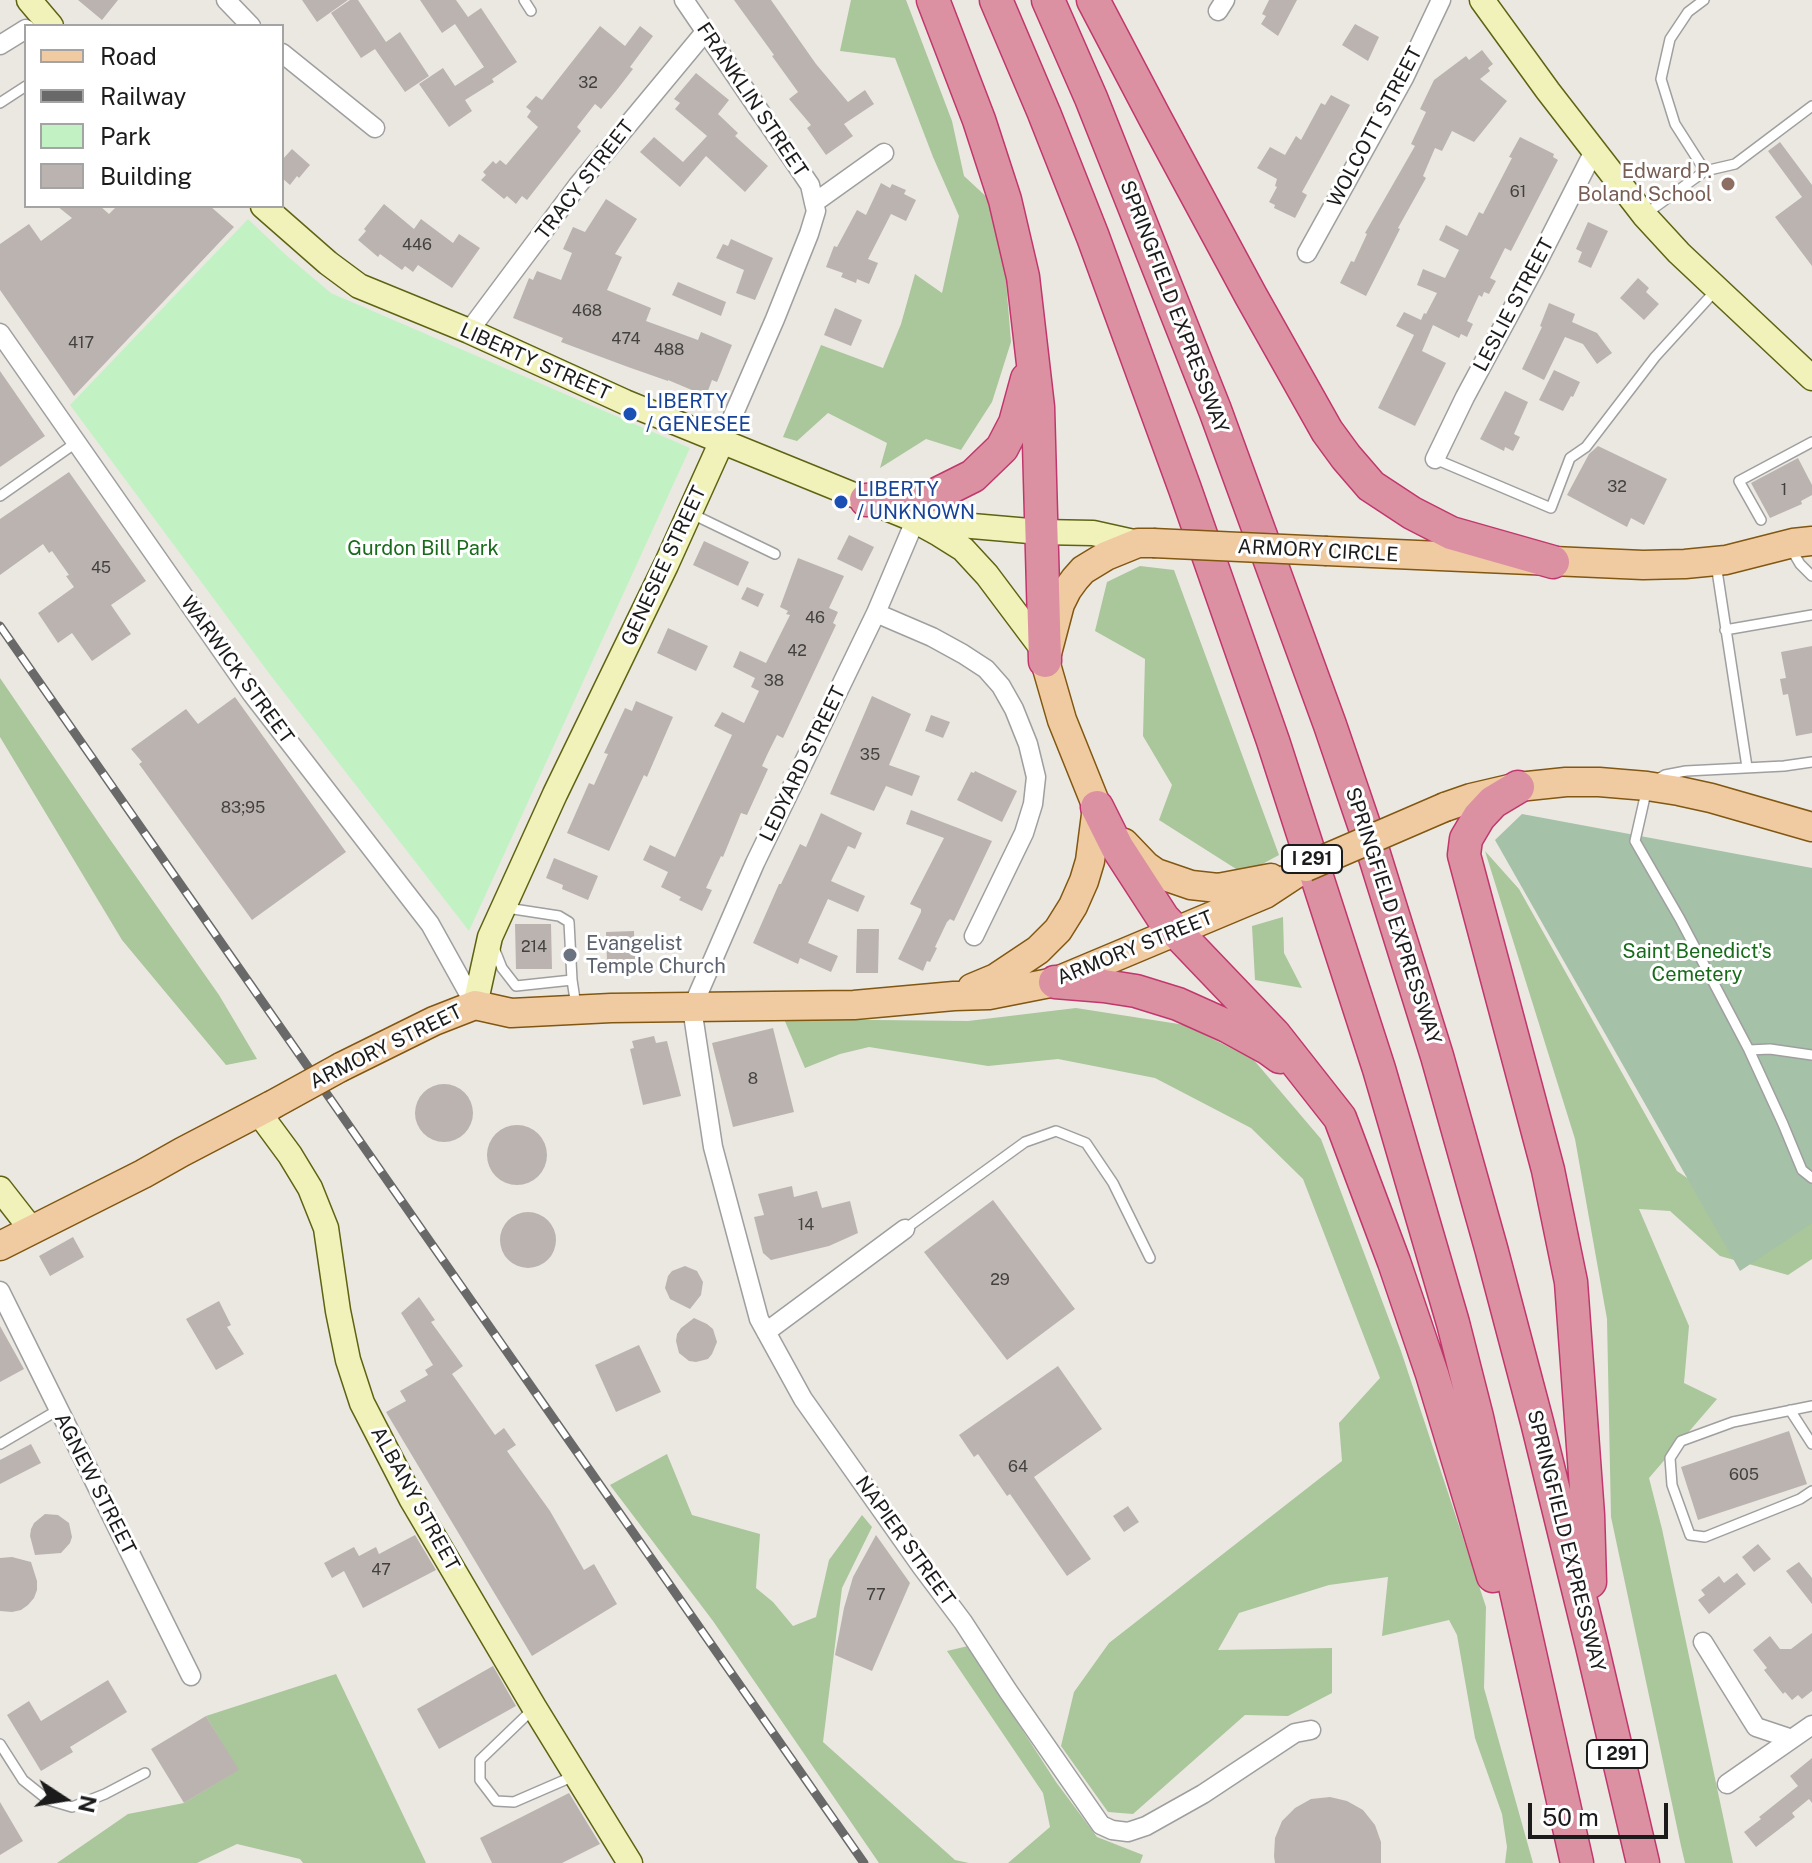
<!DOCTYPE html>
<style>
body{margin:0}
#map{position:relative;width:1812px;height:1863px;overflow:hidden;background:#ebe8e2;font-family:"Public Sans",sans-serif}
canvas{display:block}
.legend{position:absolute;left:24px;top:24px;width:260px;height:184px;box-sizing:border-box;background:#fff;border:2px solid #a4a4a4;margin:0;padding:10px 14px;list-style:none;font-size:24px;color:#1b1b1b}
.legend li{display:flex;align-items:center;gap:16px;height:40px}
.legend b{width:40px;border:2px solid #a4a4a4}
.north{position:absolute;left:24px;top:1759px;width:80px;height:80px;-webkit-text-stroke:6px #fff;paint-order:stroke;rotate:102deg;font-size:22px;font-weight:700;line-height:32px;text-align:center;color:#1b1b1b}
.north::after{content:'';display:block;margin:auto;width:28px;height:36px;background:#1b1b1b;clip-path:polygon(50% 0,100% 100%,50% 72%,0 100%)}
.scale{position:absolute;left:1528px;top:1803px;width:140px;height:36px;box-sizing:border-box;border:4px solid #1b1b1b;border-top:0;padding-left:10px;font-size:24px;line-height:28px;white-space:nowrap;color:#1b1b1b;-webkit-text-stroke:6px #fff;paint-order:stroke}
</style>
<div id="map">
<canvas width="1812" height="1863"></canvas>
<ul class="legend">
<li><b style="height:10px;background:#f0cba2"></b>Road</li>
<li><b style="height:10px;background:#696969"></b>Railway</li>
<li><b style="height:22px;background:#c2f2c4"></b>Park</li>
<li><b style="height:22px;background:#bbb3af"></b>Building</li>
</ul>
<div class="north">N</div>
<div class="scale">50 m</div>
</div>
<script>
const g = document.querySelector('canvas').getContext('2d');
g.lineJoin = 'round';
function fillPath(path, color) { g.fillStyle = color; g.fill(path, 'evenodd'); }
const toPath = rows => new Path2D(rows.map(r => 'M' + r).join(''));
function trace(path, color, width, dash) { g.strokeStyle = color; g.lineWidth = width; g.lineCap = dash ? 'butt' : 'round'; g.setLineDash(dash || []); g.stroke(path); }
function label(font, color, halo, rows, align = 'center') {
  g.font = font + ' "Public Sans",sans-serif'; g.lineWidth = 6; g.setLineDash([]); g.textBaseline = 'middle'; g.strokeStyle = halo; g.fillStyle = color; for (const [text, x, y, turn = 0] of rows) {
    g.save(); g.translate(x, y); g.rotate((+turn || 0) * Math.PI / 180); g.textAlign = isNaN(turn) ? turn : align; if (halo) g.strokeText(text, 0, 0); g.fillText(text, 0, 0); g.restore();
  }
}
fillPath(toPath([
 [851,0,906,0,952,121,964,176,991,201,1005,269,1011,342,992,402,961,450,926,439,880,468,887,443,828,413,797,441,783,437,821,345,883,368,901,324,915,274,942,293,959,216,933,157,895,58,840,51],
 [1140,566,1174,570,1279,855,1244,874,1159,820,1172,785,1143,736,1145,659,1095,631,1107,582],
 [0,678,109,838,219,995,257,1059,226,1065,122,940,0,737],
 [1485,851,1519,889,1677,1171,1756,1225,1812,1200,1812,1259,1788,1275,1720,1256,1670,1211,1639,1209,1689,1326,1684,1383,1717,1399,1649,1478,1662,1529,1733,1863,1685,1863,1681,1846,1611,1517,1607,1319,1575,1139],
 [1283,917,1284,953,1302,988,1255,980,1252,926],
 [1076,1008,1185,1025,1253,1059,1321,1139,1401,1351,1486,1607,1484,1688,1533,1863,1505,1863,1507,1847,1502,1814,1475,1738,1457,1635,1449,1620,1382,1636,1388,1577,1329,1585,1239,1613,1218,1650,1332,1648,1332,1693,1288,1716,1245,1715,1133,1814,1108,1812,1061,1746,1074,1692,1109,1643,1342,1461,1339,1423,1380,1378,1303,1179,1251,1128,1155,1078,1058,1059,988,1066,869,1047,840,1054,805,1068,784,1019,968,1021],
 [667,1454,692,1515,760,1534,756,1588,773,1602,793,1626,816,1617,829,1560,862,1515,872,1527,842,1588,823,1742,955,1860,969,1863,879,1863,713,1621,610,1485],
 [968,1646,1056,1782,1097,1837,1143,1855,1140,1863,1008,1863,1050,1827,1043,1793,947,1651],
 [336,1674,426,1863,303,1863,300,1859,237,1844,197,1863,57,1863,128,1814,184,1803,238,1770,206,1716]
]), '#aac69b');
fillPath(toPath([
 [1522,814,1812,868,1812,1223,1740,1271,1495,840]
]), '#a5c1a8');
fillPath(toPath([
 [248,219,286,255,331,293,690,448,469,931,268,672,70,405]
]), '#c2f2c4');
fillPath(toPath([
 [78,0,118,0,102,20],
 [302,0,348,0,317,22],
 [350,0,358,0,386,42,400,32,429,76,405,92,375,49,361,58,331,13],
 [420,0,456,0,468,17,481,8,517,62,492,79,494,82,465,100,472,111,449,127,419,84,443,68,455,86,484,67,455,24,442,33],
 [734,0,771,0,816,64,848,102,865,90,874,104,844,124,853,136,826,155,807,128,811,125,789,99,798,92,772,56,774,55],
 [1269,0,1297,0,1278,36,1261,24,1266,16,1262,14],
 [1355,24,1379,37,1368,61,1342,45],
 [600,26,625,46,640,26,653,36,630,67,633,69,616,91,601,109,595,104,577,127,581,131,527,200,522,196,516,204,507,196,504,199,481,180,486,175,483,172,493,161,496,164,500,160,506,165,538,127,527,117,531,111,526,107,536,96,542,100],
 [1482,50,1493,64,1488,68,1490,71,1480,79,1507,101,1474,142,1452,131,1442,151,1435,148,1423,176,1426,178,1398,228,1400,229,1366,296,1340,283,1351,261,1354,262,1367,234,1365,233,1415,146,1411,144,1426,112,1420,109,1434,80,1466,56,1469,60],
 [696,73,729,100,718,114,738,133,735,136,768,166,745,192,706,156,680,187,640,152,654,137,683,162,707,136,675,109,680,103,674,99],
 [1331,95,1350,105,1302,192,1307,195,1295,218,1274,208,1275,205,1269,202,1277,187,1275,186,1277,179,1257,168,1270,147,1285,155,1296,136,1301,140,1321,103,1325,105],
 [1520,137,1554,154,1553,157,1558,160,1511,251,1505,248,1490,278,1496,281,1489,294,1484,292,1482,297,1479,295,1467,321,1473,324,1467,337,1461,334,1459,338,1433,325,1422,351,1446,363,1415,426,1378,408,1414,335,1396,326,1404,312,1421,320,1424,313,1426,314,1437,293,1417,285,1423,269,1445,278,1459,250,1439,240,1446,225,1467,236,1479,212,1483,214,1512,158,1509,157],
 [1780,142,1812,185,1812,266,1775,217,1802,197,1768,151],
 [292,149,310,165,299,178,297,176,290,185,282,178,282,160],
 [881,183,890,188,892,184,906,190,904,194,916,200,906,221,891,214,868,259,878,263,869,284,857,279,856,283,841,277,843,273,826,267,834,246,837,247,857,210,866,215],
 [606,199,637,219,615,254,622,257,607,290,651,308,646,321,698,340,701,332,732,345,717,382,712,380,706,396,668,380,668,381,628,367,561,342,563,338,513,318,529,278,533,280,537,271,561,280,572,253,563,249,573,227,585,232],
 [384,204,414,229,421,219,453,243,459,234,480,248,452,288,418,265,413,272,405,266,402,270,380,254,378,257,358,240,366,231,364,229],
 [57,206,100,206,109,214,117,206,210,206,234,227,74,396,0,290,0,244,29,224,41,241,72,218],
 [1588,222,1608,231,1591,268,1578,262,1582,252,1576,249],
 [731,239,773,258,755,300,736,293,744,270,716,258,723,244,728,246],
 [1638,278,1649,288,1646,292,1659,304,1644,320,1620,298],
 [678,282,726,302,721,316,672,295],
 [1549,303,1575,314,1572,322,1597,333,1612,353,1597,364,1583,344,1565,337,1544,380,1522,369,1542,327,1540,326],
 [835,308,862,320,851,346,824,335],
 [1554,370,1580,382,1573,397,1571,396,1563,411,1539,400],
 [0,371,45,436,0,467],
 [1505,391,1528,402,1514,434,1520,437,1513,451,1505,447,1504,451,1480,439],
 [1598,446,1667,479,1644,525,1631,518,1627,527,1567,495,1589,454],
 [1798,458,1812,485,1812,495,1801,501,1802,504,1770,518,1751,483],
 [69,472,146,581,111,605,131,634,92,661,72,633,58,643,38,613,74,587,66,576,69,575,52,551,49,553,43,544,0,575,0,519],
 [849,535,874,547,862,571,837,559],
 [704,541,749,562,738,586,693,565],
 [798,558,844,576,829,608,838,612,833,623,836,625,783,738,777,735,768,753,762,766,768,769,747,815,741,813,723,857,721,856,706,888,712,890,702,911,679,900,681,897,661,887,668,872,643,860,650,845,675,857,732,735,714,726,722,712,744,723,759,691,751,687,755,678,733,667,740,651,766,663,790,615,786,614,788,611,780,607],
 [747,587,764,594,758,607,741,599],
 [668,628,708,646,696,671,657,653],
 [1812,646,1812,733,1796,736,1788,694,1783,695,1780,679,1786,678,1781,652],
 [872,696,911,714,889,765,920,776,912,796,886,786,874,811,830,794],
 [235,697,346,852,252,920,139,764,142,762,131,749,186,709,198,724],
 [636,701,673,717,647,777,644,775,609,851,567,833,589,783,594,785,608,754,604,753,625,708,632,711],
 [931,715,950,722,943,738,925,731],
 [975,771,1017,791,1002,822,957,800,971,772,974,773],
 [911,810,992,841,954,921,950,919,947,922,935,947,937,948,930,962,927,961,923,971,898,959,921,912,921,909,910,904,944,838,906,824],
 [821,813,862,833,855,849,848,846,831,881,865,896,858,912,828,899,808,943,838,956,831,972,800,958,798,964,753,943,779,884,781,884,800,844,806,847],
 [554,858,598,876,588,900,562,889,563,885,546,878],
 [515,924,551,924,552,969,516,969],
 [857,929,879,929,878,973,856,973],
 [634,931,635,959,632,959,632,974,611,975,610,962,607,962,606,932],
 [773,1028,794,1112,733,1127,712,1043],
 [654,1036,656,1043,667,1041,681,1096,643,1105,630,1049,634,1048,632,1041],
 '415 1113a29 29 0 1 1 58 0a29 29 0 1 1-58 0Z',
 '487 1155a30 30 0 1 1 60 0a30 30 0 1 1-60 0Z',
 [792,1186,794,1197,817,1191,822,1208,850,1201,858,1233,829,1246,771,1260,763,1253,754,1217,764,1215,758,1194],
 [993,1200,1075,1309,1007,1360,924,1252],
 '500 1240a28 28 0 1 1 56 0a28 28 0 1 1-56 0Z',
 [73,1237,84,1257,50,1276,39,1256],
 [685,1266,697,1271,703,1282,701,1295,690,1309,670,1299,665,1288,668,1276,672,1271],
 [419,1297,435,1320,431,1322,463,1366,452,1374,495,1435,504,1428,516,1445,507,1451,550,1511,584,1570,594,1564,617,1604,532,1656,386,1412,406,1401,400,1391,428,1375,425,1370,433,1365,401,1313],
 [219,1301,231,1325,227,1327,244,1354,216,1370,186,1319],
 [694,1318,707,1324,713,1329,717,1342,712,1354,708,1359,696,1362,689,1361,679,1353,676,1341,677,1334,681,1328],
 [0,1326,24,1369,0,1382],
 [639,1345,661,1392,616,1412,595,1365],
 [1058,1366,1102,1429,1034,1477,1091,1559,1067,1576,1010,1494,1007,1496,978,1454,974,1457,959,1435],
 [1789,1431,1807,1484,1698,1520,1681,1467],
 [31,1444,41,1463,0,1484,0,1460],
 [1128,1506,1139,1522,1124,1532,1113,1516],
 [45,1514,58,1515,69,1523,72,1537,70,1543,61,1553,35,1555,30,1536,31,1529,34,1523],
 [415,1535,436,1570,363,1608,344,1571,332,1578,324,1563,354,1547,359,1556,376,1547,379,1554],
 [876,1535,910,1583,872,1671,835,1655,844,1608,853,1577],
 [1758,1544,1771,1559,1754,1572,1742,1557],
 [12,1557,31,1562,37,1581,37,1590,34,1598,28,1605,21,1610,12,1612,0,1611,0,1558],
 [1799,1562,1812,1578,1812,1604,1786,1571],
 [1737,1573,1746,1584,1709,1614,1698,1600,1705,1595,1701,1590,1719,1576,1724,1583],
 [1812,1633,1812,1691,1802,1699,1798,1695,1792,1700,1785,1692,1783,1694,1764,1670,1767,1668,1753,1650,1770,1636,1780,1649,1791,1649],
 [493,1666,516,1706,439,1749,417,1709],
 [108,1680,127,1712,70,1747,73,1752,41,1771,7,1715,29,1701,41,1721],
 [206,1716,239,1770,184,1803,151,1749],
 [1812,1758,1812,1803,1809,1799,1792,1813,1795,1817,1756,1847,1744,1832,1761,1819,1759,1817,1798,1786,1790,1776],
 [569,1793,600,1844,562,1863,492,1863,480,1838],
 [1330,1797,1347,1801,1363,1810,1375,1825,1381,1842,1381,1863,1275,1863,1274,1856,1275,1838,1282,1821,1295,1808,1311,1799],
 [0,1802,23,1841,0,1855]
]), '#bbb3af');
const lane = toPath([
 [524,0,531,11],
 [1704,0,1688,12,1670,39,1661,79,1675,124,1705,171],
 [0,103,26,86],
 [1647,213,1705,171,1735,164,1812,106],
 [1435,459,1551,508,1570,458,1586,447,1655,357,1717,289],
 [0,496,77,442],
 [690,513,775,554],
 [1761,520,1739,481,1812,442],
 [1790,547,1800,564,1812,576],
 [1716,564,1747,767],
 [1725,630,1812,615],
 [1658,779,1665,775,1686,771,1784,766,1812,762],
 [1647,788,1635,841,1680,919,1749,1050,1783,1124,1802,1170,1812,1178],
 [507,908,559,916,569,922,572,980,576,1006],
 [494,948,502,968,516,986,572,980],
 [1749,1050,1770,1049,1812,1055],
 [905,1229,1025,1142,1056,1131,1086,1143,1113,1183,1150,1258],
 [1812,1406,1733,1422,1681,1441,1670,1458,1672,1485,1690,1535,1705,1537,1800,1499,1812,1491],
 [1790,1410,1812,1444],
 [0,1444,58,1410],
 [532,1710,480,1760,480,1780,496,1801,514,1802,574,1776],
 [0,1744,23,1780,48,1800,72,1807,105,1794,145,1773]
]);
const street = toPath([
 [226,0,251,26],
 [684,0,810,185,814,203],
 [1218,11,1225,0],
 [0,45,26,29],
 [282,53,375,128],
 [1307,253,1404,78,1441,0],
 [469,331,578,185,705,32],
 [0,333,252,694,430,924,475,1005],
 [722,441,775,319,809,234,816,211,814,203,884,153],
 [1435,459,1465,397,1535,267,1594,151],
 [915,521,876,613,755,863,692,1008,713,1147,759,1319,803,1399,921,1566,963,1622,1008,1691,1101,1825,1112,1830,1128,1832,1146,1826,1203,1794,1295,1733,1311,1730],
 [876,613,932,637,963,654,986,669,1001,686,1014,709,1028,744,1036,777,1033,804,1024,833,974,936],
 [0,1291,191,1676],
 [766,1332,905,1229],
 [1703,1642,1756,1727,1792,1739],
 [1727,1784,1812,1725]
]);
const secondary = toPath([
 [29,0,51,26],
 [1482,0,1548,91,1644,215,1679,253,1812,378],
 [263,206,328,263,359,286,469,331,625,402,908,517,939,534,963,549,987,575,1044,651],
 [926,522,1041,532,1093,533,1138,543],
 [475,1005,490,937,555,794,666,565,722,441],
 [259,1113,290,1155,310,1188,326,1228,338,1311,348,1360,362,1403,412,1500,534,1707,630,1863],
 [0,1189,32,1230]
]);
const primary = toPath([
 [1327,551,1643,565,1685,564,1726,560,1793,543,1812,541],
 [1445,807,1471,798,1518,787,1566,782,1599,782,1647,786,1679,791,1711,798,1812,827],
 [1124,843,1146,866,1156,873,1191,885,1218,888,1271,878],
 [972,988,996,978,1038,950,1058,930,1073,906,1084,881,1090,861,1097,807,1062,720,1045,661,1060,604,1067,590,1075,579,1083,570,1106,556,1138,543,1153,543],
 [341,1067,434,1021,475,1005,511,1013,611,1008,854,1005,954,996,989,995,1055,982,1265,894,1306,867],
 [0,1246,143,1174,182,1152,272,1105]
]);
const highway = toPath([
 [933,0,979,120,1005,200,1023,277,1038,407,1045,661],
 [996,0,1044,113,1093,237,1185,489,1273,741,1379,1069,1453,1323,1477,1417,1577,1863],
 [1048,0,1091,98,1215,410,1330,725,1374,854,1437,1056,1491,1248,1537,1422,1592,1646,1643,1863],
 [1093,0,1155,118,1251,296,1327,431,1346,457,1371,486,1412,513,1451,533,1553,562],
 [866,500,935,495,973,476,1002,448,1015,423,1027,379],
 [1518,787,1493,802,1479,817,1466,839,1464,855,1548,1170,1571,1282,1588,1515,1590,1582],
 [1097,807,1117,847,1163,918,1274,1034,1340,1118,1394,1262,1432,1374,1493,1576],
 [1055,982,1104,986,1136,991,1178,1004,1227,1026,1269,1049,1280,1057]
]);
trace(lane, '#9f9f9f', 12);
trace(street, '#9f9f9f', 21);
trace(secondary, '#5e6311', 27);
trace(primary, '#815711', 31);
trace(highway, '#c1376d', 35);
trace(lane, '#fff', 9);
trace(street, '#fff', 18);
trace(secondary, '#f1f1ba', 24);
trace(primary, '#f0cba2', 28);
trace(highway, '#db91a2', 32);
const rail = toPath([
 [0,626,864,1863]
]);
trace(rail, '#696969', 9);
trace(rail, '#fff', 6, [18]);
const primaryBridge = toPath([
 [1153,543,1327,551],
 [1306,867,1445,807],
 [272,1105,341,1067]
]);
trace(primaryBridge, '#815711', 31, []);
trace(primaryBridge, '#f0cba2', 28);
for (const [x, y, r, color] of [
 [1728,184,8,"#8d6e63"],
 [630,414,8,"#1a4fb4"],
 [841,502,8,"#1a4fb4"],
 [570,955,8,"#6b7280"]
]) { const dot = new Path2D(); dot.arc(x, y, r, 0, 2 * Math.PI); g.fillStyle = color; g.fill(dot); trace(dot, '#fff', 3); }
label('16px', '#434140', null, [
 ["32",588,83],
 ["61",1518,192],
 ["446",417,245],
 ["468",587,311],
 ["474",626,339],
 ["417",81,343],
 ["488",669,350],
 ["32",1617,487],
 ["1",1784,490],
 ["45",101,568],
 ["46",815,618],
 ["42",797,651],
 ["38",774,681],
 ["35",870,755],
 ["83;95",243,808],
 ["214",534,947],
 ["8",753,1079],
 ["14",806,1225],
 ["29",1000,1280],
 ["64",1018,1467],
 ["605",1744,1475],
 ["47",381,1570],
 ["77",876,1595]
]);
for (const [x, y, w] of [
 [1312,859,60],
 [1617,1754,60]
]) { const box = new Path2D(); box.roundRect(x - w / 2, y - 14, w, 28, 6); g.fillStyle = '#fff'; g.fill(box); trace(box, '#1b1b1b', 2); }
label('bold 18px', '#1b1b1b', null, [
 ["I 291",1312,859],
 ["I 291",1617,1754]
]);
label('20px', '#1b1b1b', '#fff', [
 ["FRANKLIN STREET",752,100,56],
 ["WOLCOTT STREET",1375,127,-62],
 ["TRACY STREET",585,180,-52],
 ["LESLIE STREET",1514,305,-62],
 ["SPRINGFIELD EXPRESSWAY",1174,307,69],
 ["LIBERTY STREET",535,362,24],
 ["ARMORY CIRCLE",1318,551,3],
 ["GENESEE STREET",664,566,-65],
 ["WARWICK STREET",237,670,54],
 ["LEDYARD STREET",803,764,-64],
 ["SPRINGFIELD EXPRESSWAY",1393,916,72],
 ["ARMORY STREET",1135,948,-22],
 ["ARMORY STREET",386,1047,-26],
 ["AGNEW STREET",95,1484,63],
 ["ALBANY STREET",415,1499,61],
 ["NAPIER STREET",905,1541,54],
 ["SPRINGFIELD EXPRESSWAY",1566,1541,76]
]);
label('20px', '#785e54', '#fff', [
 ["Edward P.",1712,172],
 ["Boland School",1712,195]
], 'right');
label('20px', '#164399', '#fff', [
 ["LIBERTY",646,402],
 ["/ GENESEE",646,425],
 ["LIBERTY",857,490],
 ["/ UNKNOWN",857,513]
], 'left');
label('20px', '#176b1a', '#fff', [
 ["Gurdon Bill Park",423,549],
 ["Saint Benedict's",1697,952],
 ["Cemetery",1697,975]
]);
label('20px', '#5b616d', '#fff', [
 ["Evangelist",586,944],
 ["Temple Church",586,967]
], 'left');
</script>
